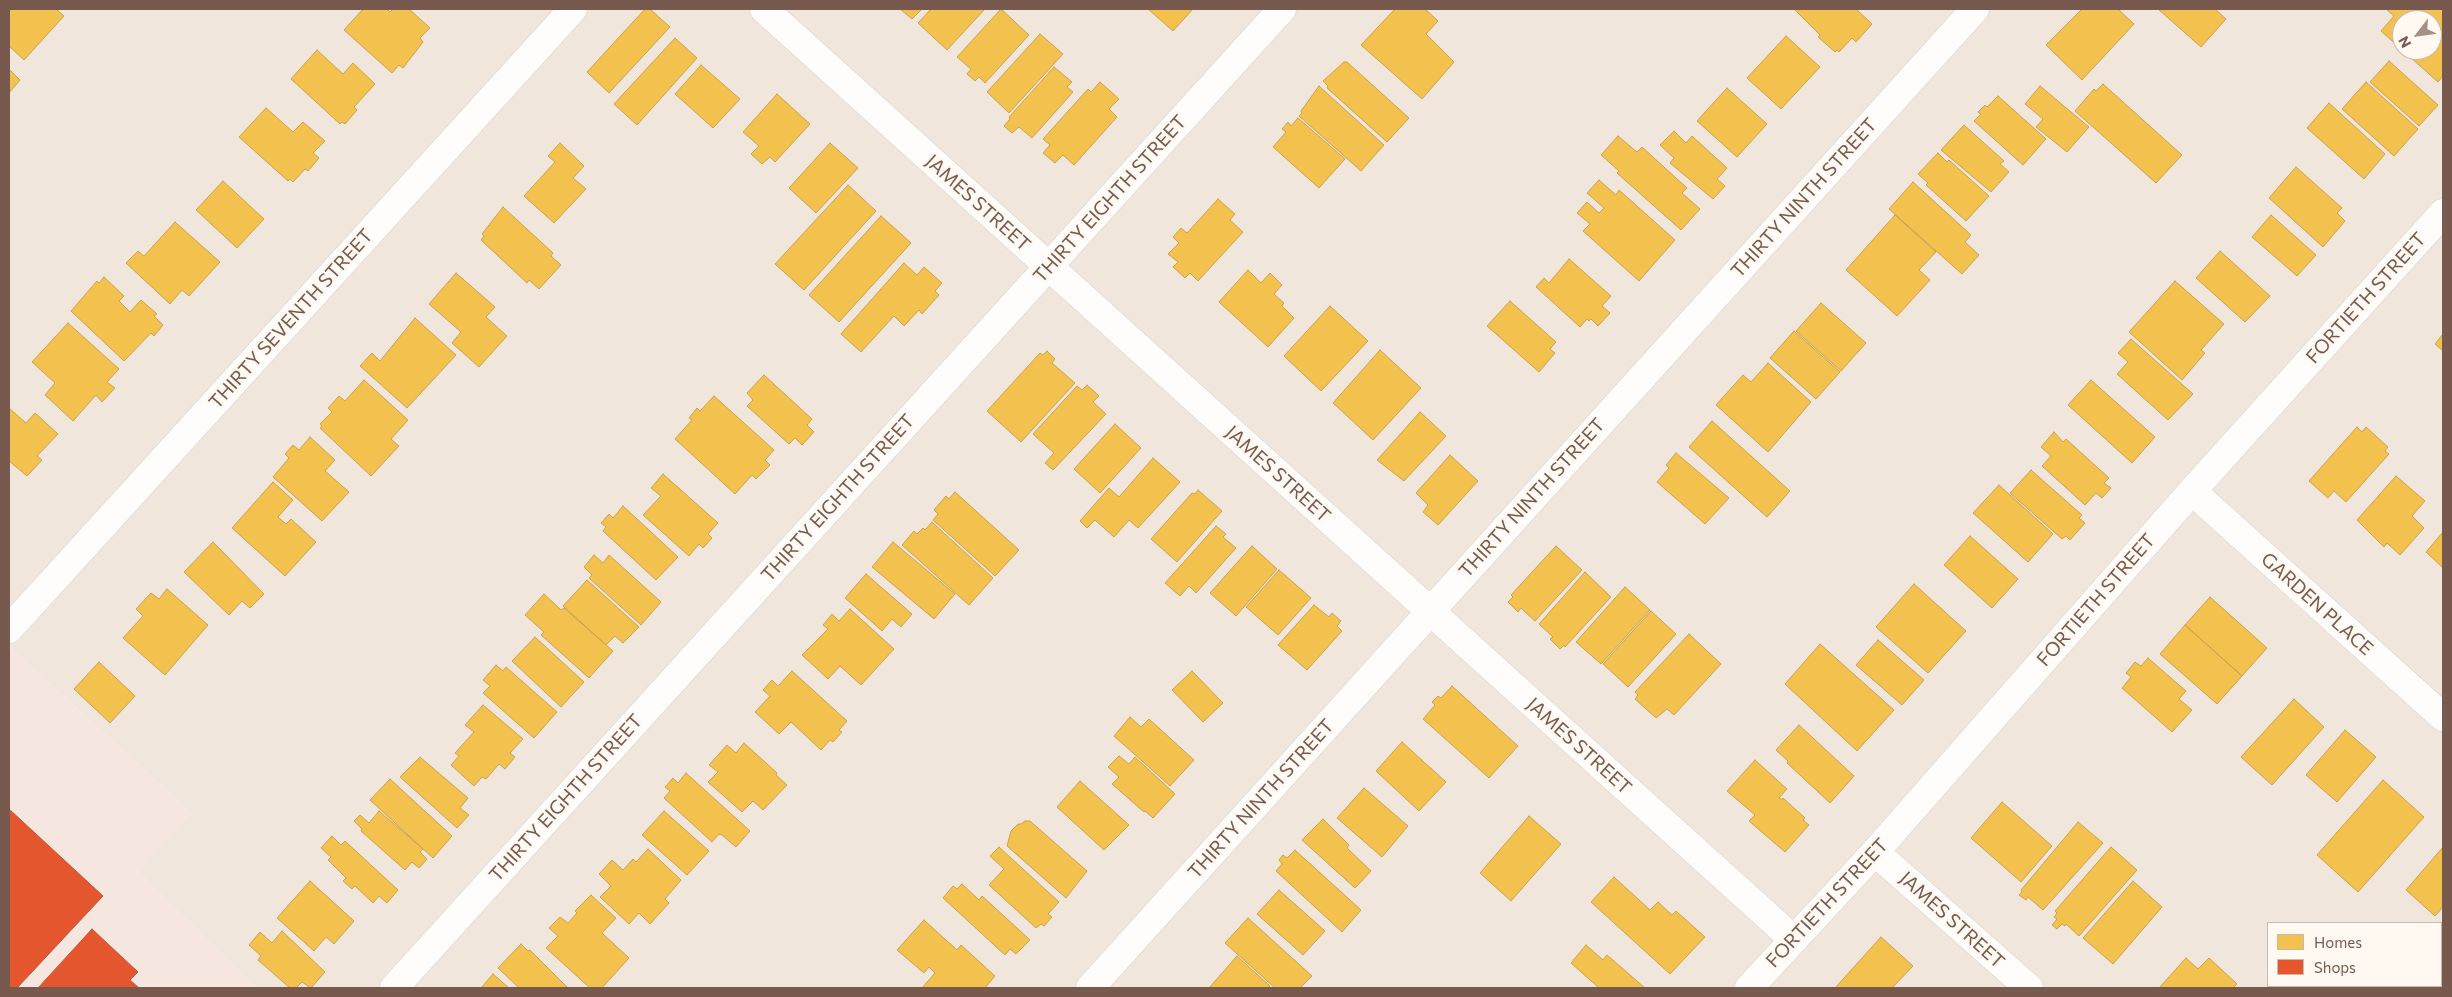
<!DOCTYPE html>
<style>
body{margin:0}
#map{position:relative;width:2452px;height:997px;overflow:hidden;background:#f8f3ee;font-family:Commissioner,sans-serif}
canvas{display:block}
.frame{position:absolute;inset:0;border:10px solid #775a4d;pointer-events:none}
.legend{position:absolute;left:2267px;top:922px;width:175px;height:65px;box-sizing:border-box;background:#fff9f1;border:1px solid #c9b9af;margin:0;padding:6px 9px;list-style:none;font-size:15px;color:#775a4d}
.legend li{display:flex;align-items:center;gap:10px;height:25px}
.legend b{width:25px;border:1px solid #c9b9af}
.north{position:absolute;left:2392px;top:10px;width:50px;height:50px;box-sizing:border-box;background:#fff9f1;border:1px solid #c9b9af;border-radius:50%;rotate:240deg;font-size:14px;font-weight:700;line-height:20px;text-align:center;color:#775a4d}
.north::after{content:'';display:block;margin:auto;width:18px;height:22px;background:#a49085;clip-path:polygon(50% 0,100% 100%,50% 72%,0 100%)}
</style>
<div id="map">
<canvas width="2452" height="997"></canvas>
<div class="frame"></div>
<ul class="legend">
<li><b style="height:14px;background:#f2c14e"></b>Homes</li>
<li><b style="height:14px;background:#e4572e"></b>Shops</li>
</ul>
<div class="north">N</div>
</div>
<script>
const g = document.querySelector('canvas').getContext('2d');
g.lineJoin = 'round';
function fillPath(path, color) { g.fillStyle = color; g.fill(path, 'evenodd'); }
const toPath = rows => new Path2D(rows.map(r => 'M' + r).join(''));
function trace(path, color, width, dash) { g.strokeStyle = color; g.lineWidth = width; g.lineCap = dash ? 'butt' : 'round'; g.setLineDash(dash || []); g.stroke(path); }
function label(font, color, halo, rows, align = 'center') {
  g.font = font + ' Commissioner,sans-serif'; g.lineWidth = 5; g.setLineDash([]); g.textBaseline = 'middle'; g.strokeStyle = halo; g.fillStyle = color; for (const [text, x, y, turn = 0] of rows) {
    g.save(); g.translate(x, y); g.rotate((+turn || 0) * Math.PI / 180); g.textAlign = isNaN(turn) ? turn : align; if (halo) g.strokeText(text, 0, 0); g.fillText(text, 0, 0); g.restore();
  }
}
fillPath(toPath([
 [9,9,2443,9,2443,988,256,988,138,871,192,813,9,646],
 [2402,20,2432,20,2432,50,2402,50],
 [2268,923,2441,923,2441,986,2268,986]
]), '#f1e6dc');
fillPath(toPath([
 [9,646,192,813,139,871,256,988,9,988]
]), '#f5e6df');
const homes = toPath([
 [9,9,56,9,64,16,24,60,9,46,9,9],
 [363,9,387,9,390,12,393,9,409,9,430,28,420,38,423,42,403,68,399,65,392,73,344,30,363,9],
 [645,9,650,9,670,27,609,93,587,72,645,9],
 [900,9,922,9,912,19,900,9],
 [931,9,983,9,984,10,947,50,918,23,931,9],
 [1001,9,1029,35,985,83,979,77,975,81,967,74,971,69,957,57,1001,9],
 [1148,9,1193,9,1173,31,1148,9],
 [1395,9,1425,9,1438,21,1426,34,1454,62,1422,99,1361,45,1395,9],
 [1794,9,1856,9,1872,24,1856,42,1852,38,1839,52,1837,50,1835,52,1818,37,1820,35,1794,9],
 [2082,9,2118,9,2134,24,2082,80,2046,45,2082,9],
 [2158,9,2215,9,2226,19,2201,47,2158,9],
 [2386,9,2443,9,2443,76,2438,82,2381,31,2394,16,2386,9],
 [2402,20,2432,20,2432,50,2402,50,2402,20],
 [1040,34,1063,54,1009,113,987,92,1040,34],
 [1786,36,1820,67,1781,109,1747,78,1786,36],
 [675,38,697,58,637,125,614,104,675,38],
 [317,50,343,74,353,63,375,84,354,107,357,110,345,124,342,122,340,124,291,79,317,50],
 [2389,61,2438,105,2419,126,2370,82,2389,61],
 [1344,62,1347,62,1409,118,1387,142,1327,88,1328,86,1323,81,1344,62],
 [701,65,740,99,713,128,675,94,701,65],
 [1054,67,1072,82,1067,87,1073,92,1032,138,1019,127,1012,133,1004,126,1010,119,1009,117,1054,67],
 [9,69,20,80,9,93,9,69],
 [1100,82,1119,99,1109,109,1117,117,1074,165,1063,155,1055,163,1043,153,1050,145,1043,139,1088,89,1091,92,1100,82],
 [2366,82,2418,129,2394,156,2342,109,2366,82],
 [2103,84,2182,155,2156,183,2075,111,2094,89,2096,91,2103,84],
 [1319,86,1384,145,1361,171,1299,116,1302,113,1301,111,1319,86],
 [2040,86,2089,127,2067,152,2036,127,2043,119,2025,104,2040,86],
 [1727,88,1767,124,1737,157,1697,121,1727,88],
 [777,94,810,124,775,162,770,157,762,164,751,154,759,146,743,132,777,94],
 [1998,96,2046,139,2023,165,1974,121,1981,114,1978,112,1985,105,1987,107,1998,96],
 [2329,103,2385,154,2364,179,2307,128,2329,103],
 [266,108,293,132,303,122,325,141,313,153,319,158,308,171,305,169,293,182,290,179,288,181,239,137,266,108],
 [1298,118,1345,159,1319,188,1273,147,1286,132,1282,129,1288,122,1291,126,1298,118],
 [1964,125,2004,161,2000,164,2009,172,1991,192,1941,150,1964,125],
 [1674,131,1686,143,1692,136,1727,168,1717,179,1725,186,1713,199,1670,163,1674,158,1660,145,1674,131],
 [1618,136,1637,152,1642,147,1687,188,1682,193,1700,209,1681,230,1617,173,1619,171,1601,155,1618,136],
 [560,143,584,166,573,178,586,189,554,223,524,196,555,162,548,156,560,143],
 [830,143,858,168,816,213,789,188,830,143],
 [1938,153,1947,162,1949,160,1989,196,1966,221,1926,185,1928,183,1918,174,1938,153],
 [2296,167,2342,208,2337,213,2345,221,2323,247,2269,198,2296,167],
 [1599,180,1616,195,1619,190,1675,240,1639,281,1583,231,1590,224,1577,213,1587,202,1599,213,1604,208,1587,193,1599,180],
 [223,181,264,219,237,248,196,210,223,181],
 [1913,182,1971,235,1965,242,1979,255,1962,274,1889,209,1913,182],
 [848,185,876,211,804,290,775,264,848,185],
 [1218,199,1235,214,1230,220,1243,232,1198,281,1190,273,1185,278,1173,267,1178,262,1168,254,1179,243,1173,237,1181,228,1187,233,1218,199],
 [503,207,553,253,551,256,561,265,539,289,529,280,527,283,481,240,484,236,482,234,503,207],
 [1895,215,1936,252,1919,270,1930,280,1897,316,1846,270,1895,215],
 [2271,215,2316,255,2297,276,2252,237,2271,215],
 [881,216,911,243,839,322,809,295,881,216],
 [175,222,220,262,189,296,182,290,170,304,126,263,138,251,144,256,175,222],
 [2220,251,2270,296,2245,322,2196,278,2220,251],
 [1569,259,1611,296,1602,306,1610,313,1598,326,1591,319,1589,321,1587,319,1580,327,1536,287,1544,278,1549,283,1569,259],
 [904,263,917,275,924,267,942,283,935,291,939,295,922,314,919,310,904,326,894,316,861,352,841,334,904,263],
 [1248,270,1261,283,1270,273,1282,285,1274,294,1284,303,1282,306,1294,318,1268,347,1219,302,1248,270],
 [456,273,495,307,486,317,507,336,479,367,452,343,461,332,429,304,456,273],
 [104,277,124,296,119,301,130,312,141,300,157,314,154,316,163,325,154,336,151,333,124,361,71,311,97,281,99,283,104,277],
 [2175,281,2224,324,2201,350,2205,353,2182,380,2129,332,2175,281],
 [1510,301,1556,342,1550,349,1555,353,1539,372,1487,326,1510,301],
 [1821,303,1866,343,1841,371,1796,331,1821,303],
 [1330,306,1368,341,1321,391,1284,356,1330,306],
 [415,318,456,355,407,408,360,366,372,353,380,361,415,318],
 [68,323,119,369,107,382,115,388,102,402,96,395,73,421,45,395,55,383,32,362,68,323],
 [1794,331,1840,372,1816,399,1770,358,1794,331],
 [2443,334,2443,351,2435,344,2443,334],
 [2131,339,2193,394,2168,420,2117,374,2128,362,2118,353,2131,339],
 [1380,350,1421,388,1373,440,1333,403,1380,350],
 [1047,351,1055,359,1052,363,1075,383,1021,442,987,411,1040,353,1043,355,1047,351],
 [1768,363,1811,402,1768,452,1716,405,1743,375,1751,382,1768,363],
 [764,375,812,419,807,425,814,432,802,445,795,438,789,444,747,406,753,400,747,393,764,375],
 [364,380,408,420,391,439,399,446,371,476,320,428,322,426,320,424,332,412,328,408,339,396,345,401,364,380],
 [2091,380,2155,437,2132,463,2068,405,2091,380],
 [1087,385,1099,396,1093,402,1106,414,1053,470,1045,463,1054,453,1033,434,1077,386,1082,390,1087,385],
 [714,396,774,450,765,460,770,465,756,479,752,475,735,494,675,439,692,420,689,418,697,408,700,411,714,396],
 [9,408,26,423,35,413,58,434,37,456,42,460,27,476,9,461,9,408],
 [1420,412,1446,436,1404,481,1377,460,1420,412],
 [1712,421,1790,491,1767,517,1689,447,1712,421],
 [1115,424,1141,448,1100,493,1074,469,1115,424],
 [2357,427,2362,432,2366,427,2388,447,2385,451,2389,454,2346,502,2334,491,2328,498,2309,481,2357,427],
 [2054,432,2063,442,2066,439,2109,478,2104,483,2111,488,2102,498,2096,493,2085,505,2042,466,2051,456,2041,447,2054,432],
 [310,437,335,460,325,471,349,492,322,521,273,477,289,458,285,454,293,445,299,450,310,437],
 [1676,453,1729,498,1705,524,1657,482,1669,468,1666,465,1676,453],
 [1450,455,1478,481,1438,525,1423,512,1428,505,1416,493,1450,455],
 [1153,458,1180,482,1138,528,1129,520,1114,537,1095,520,1087,528,1080,521,1109,488,1119,497,1153,458],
 [2031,470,2082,515,2079,518,2085,523,2070,540,2066,536,2062,539,2010,493,2031,470],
 [663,474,718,523,708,534,712,538,703,548,699,544,689,556,643,515,661,496,651,488,663,474],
 [2396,476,2425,501,2412,516,2424,528,2400,555,2387,543,2384,547,2357,520,2396,476],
 [273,482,293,500,278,517,286,524,291,519,316,542,285,576,232,528,273,482],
 [1999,485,2053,534,2028,562,1973,513,1999,485],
 [1198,490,1222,511,1177,562,1151,539,1192,493,1195,494,1198,490],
 [955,492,1019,550,995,576,933,520,938,514,934,510,946,496,949,499,955,492],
 [623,506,678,557,656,580,603,531,606,527,601,523,609,514,613,518,623,506],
 [932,522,993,578,969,605,902,545,914,531,917,534,923,528,925,530,932,522],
 [1216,526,1226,534,1223,537,1236,548,1196,593,1189,586,1180,596,1165,583,1216,526],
 [2443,532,2443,568,2426,552,2443,532],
 [1970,536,2018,579,1992,608,1944,565,1970,536],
 [213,542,264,594,250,608,242,601,229,615,184,572,213,542],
 [893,542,955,594,934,619,872,567,893,542],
 [1252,546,1277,569,1236,616,1210,593,1252,546],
 [1556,546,1582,570,1535,621,1521,608,1518,612,1508,602,1513,597,1511,595,1556,546],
 [594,555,603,563,609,555,661,602,641,625,589,578,592,575,584,567,594,555],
 [1279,570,1311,598,1278,635,1246,607,1279,570],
 [1585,572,1611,597,1565,647,1564,645,1560,649,1550,639,1553,637,1539,624,1585,572],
 [866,574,912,614,901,627,892,619,882,631,845,598,866,574],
 [587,580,639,627,623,643,615,636,606,645,563,606,587,580],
 [1914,584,1966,631,1928,673,1876,627,1914,584],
 [1625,587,1650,610,1601,664,1576,642,1625,587],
 [167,589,208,625,165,675,123,638,143,616,136,609,151,593,159,599,167,589],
 [544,594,561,610,564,608,613,651,589,678,541,635,544,632,525,615,544,594],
 [2210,597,2267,648,2242,676,2185,625,2210,597],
 [1314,605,1329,617,1332,613,1341,621,1337,626,1342,631,1307,670,1278,645,1314,605],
 [850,609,894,649,861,685,840,666,828,679,802,655,828,629,823,625,832,614,839,621,850,609],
 [1651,611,1676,634,1628,687,1603,664,1651,611],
 [2185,625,2242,676,2217,704,2160,654,2185,625],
 [1689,634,1721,664,1674,715,1667,709,1656,718,1635,699,1638,695,1635,692,1689,634],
 [535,637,584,682,561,707,512,661,535,637],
 [1878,640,1924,680,1902,705,1856,665,1878,640],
 [1820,644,1894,710,1857,751,1785,684,1820,644],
 [2148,658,2186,691,2179,699,2192,710,2172,732,2122,688,2131,677,2126,673,2135,662,2141,666,2148,658],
 [99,662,135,696,110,723,74,689,99,662],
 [496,665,503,671,506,667,557,712,534,738,483,693,490,686,483,680,496,665],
 [792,671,847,721,839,730,842,732,833,742,830,740,821,750,791,722,779,734,755,712,770,696,763,690,772,680,778,686,792,671],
 [1192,671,1223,703,1203,722,1172,690,1192,671],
 [1452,686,1518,746,1489,778,1423,719,1435,705,1432,702,1438,696,1441,698,1452,686],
 [2294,699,2324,727,2272,785,2241,757,2294,699],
 [483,705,523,739,510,753,515,757,505,769,499,764,486,779,482,777,474,786,451,765,459,756,455,753,474,732,465,725,483,705],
 [1130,717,1141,727,1149,719,1194,760,1170,786,1114,736,1130,717],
 [1799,725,1854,776,1830,803,1787,763,1788,761,1776,750,1799,725],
 [2345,730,2376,757,2337,802,2306,775,2345,730],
 [1402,742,1446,782,1419,811,1376,771,1402,742],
 [744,743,777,773,776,775,787,785,763,810,753,801,742,812,708,782,718,772,709,765,727,745,736,753,744,743],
 [1119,756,1129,764,1135,757,1175,794,1153,818,1145,811,1144,812,1112,784,1119,777,1108,767,1119,756],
 [420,757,468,798,460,808,469,815,457,828,400,777,420,757],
 [1755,760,1787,789,1779,798,1782,800,1783,798,1805,818,1803,820,1809,825,1785,852,1749,821,1755,815,1727,791,1755,760],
 [686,773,750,831,736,847,722,835,719,834,712,842,664,798,670,791,665,787,673,778,678,783,686,773],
 [390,779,452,836,433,858,370,800,390,779],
 [2383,780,2424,817,2358,892,2317,855,2383,780],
 [1080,781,1129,825,1104,850,1057,807,1080,781],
 [1364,788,1408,826,1382,857,1337,818,1364,788],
 [2002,802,2052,846,2021,882,1971,838,2002,802],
 [379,811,423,849,420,852,427,859,419,868,412,862,405,870,361,831,362,829,354,821,360,815,369,823,379,811],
 [664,811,709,851,687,875,642,835,664,811],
 [1529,816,1561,844,1511,901,1480,873,1529,816],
 [1323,819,1349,845,1347,848,1371,871,1355,888,1302,840,1323,819],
 [1025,821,1030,821,1087,871,1066,898,1007,846,1011,831,1018,824,1021,824,1025,821],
 [2078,822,2103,843,2043,910,2028,897,2026,900,2019,895,2022,892,2021,890,2078,822],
 [332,836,341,845,345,841,398,890,387,903,379,896,373,903,355,886,352,889,343,881,346,878,328,860,331,857,321,848,332,836],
 [999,847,1059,902,1048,914,1052,917,1044,926,1041,924,1036,928,989,885,1004,869,990,856,999,847],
 [2111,847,2137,870,2079,936,2066,924,2065,926,2062,924,2057,929,2052,925,2057,919,2054,917,2057,913,2055,911,2111,847],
 [2443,847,2443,907,2435,916,2406,890,2443,847],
 [648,849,681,880,665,899,669,903,650,924,639,913,629,924,600,897,611,886,599,874,612,860,623,870,633,859,636,862,648,849],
 [1295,850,1361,910,1342,932,1276,871,1282,864,1279,860,1283,855,1287,858,1295,850],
 [1614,877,1650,910,1658,902,1672,915,1676,911,1705,937,1670,974,1591,902,1614,877],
 [310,881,354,921,334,944,326,937,314,951,277,918,310,881],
 [2133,881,2162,907,2113,964,2083,938,2133,881],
 [962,884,979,900,982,896,1030,940,1016,954,1010,949,1005,955,943,898,953,886,957,889,962,884],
 [1279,890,1325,931,1303,955,1257,914,1279,890],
 [591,895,616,918,602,933,629,958,602,988,590,988,546,948,558,936,549,928,560,917,568,923,577,913,575,911,591,895],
 [1248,918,1312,976,1300,988,1275,988,1225,943,1248,918],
 [924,920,957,950,961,945,995,976,985,988,922,988,935,973,929,967,924,973,897,950,924,920],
 [282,931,325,972,311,988,302,982,296,988,290,988,258,960,261,956,249,945,260,932,272,943,282,931],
 [1881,937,1913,966,1892,988,1835,988,1881,937],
 [521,944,528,951,530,950,568,988,519,988,498,968,521,944],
 [1586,945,1603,960,1607,955,1645,988,1599,988,1571,963,1586,945],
 [1237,956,1270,986,1267,988,1209,988,1237,956],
 [2186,958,2198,969,2209,958,2237,984,2233,988,2159,988,2186,958],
 [493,974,509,988,481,988,493,974]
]);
fillPath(homes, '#f2c14e');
trace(homes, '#cda24e', 1);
const shops = toPath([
 [9,809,103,896,17,988,9,988,9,809],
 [92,929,138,972,130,980,139,988,38,988,92,929]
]);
fillPath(shops, '#e4572e');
trace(shops, '#c35837', 1);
const minor = toPath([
 [764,9,1793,939],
 [2192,491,2443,717],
 [9,629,573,9],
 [1875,852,2029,988],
 [394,988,1282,9],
 [1090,988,1975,9],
 [1749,988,1875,852,2192,491,2443,213]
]);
trace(minor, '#d6cfc9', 29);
trace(minor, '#fefdfc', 28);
label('19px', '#775a4d', '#fff9f1', [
 ["THIRTY NINTH STREET",1804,198,-48],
 ["THIRTY EIGHTH STREET",1110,199,-48],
 ["JAMES STREET",978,203,42],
 ["FORTIETH STREET",2366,298,-48],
 ["THIRTY SEVENTH STREET",291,319,-48],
 ["JAMES STREET",1278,474,42],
 ["THIRTY EIGHTH STREET",838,498,-48],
 ["THIRTY NINTH STREET",1532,498,-48],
 ["FORTIETH STREET",2096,600,-49],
 ["GARDEN PLACE",2317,604,42],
 ["JAMES STREET",1579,746,42],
 ["THIRTY EIGHTH STREET",566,798,-48],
 ["THIRTY NINTH STREET",1261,799,-48],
 ["FORTIETH STREET",1827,903,-47],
 ["JAMES STREET",1952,920,42]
]);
</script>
